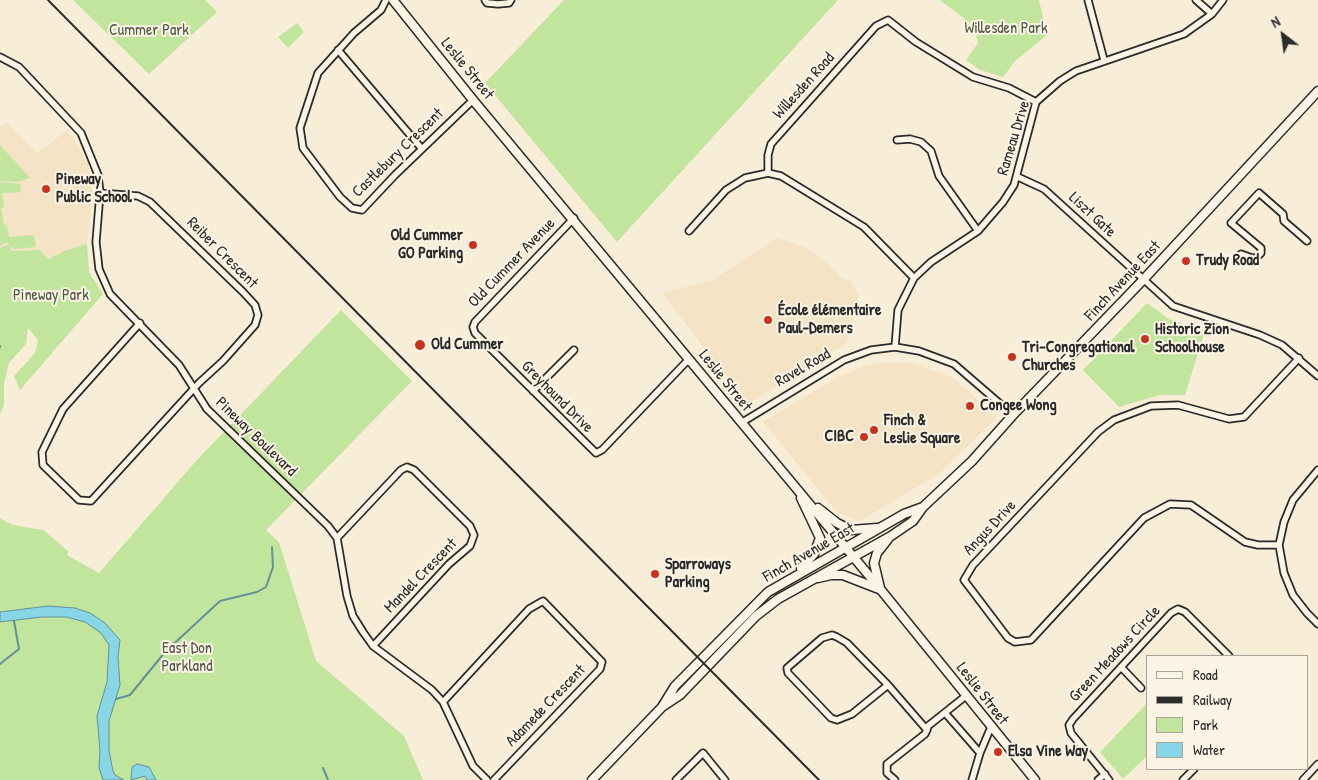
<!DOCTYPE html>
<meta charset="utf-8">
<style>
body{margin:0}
#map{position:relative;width:1318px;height:780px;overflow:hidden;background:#f8edd6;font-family:"Patrick Hand",sans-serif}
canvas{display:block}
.legend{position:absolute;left:1146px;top:655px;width:162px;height:115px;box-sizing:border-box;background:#fcf5e5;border:1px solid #a8a49b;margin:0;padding:6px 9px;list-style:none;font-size:15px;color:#2b2b2b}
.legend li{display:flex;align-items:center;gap:10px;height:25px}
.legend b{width:25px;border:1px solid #a8a49b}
.north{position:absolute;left:1258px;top:10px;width:50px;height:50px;-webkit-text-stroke:4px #fcf5e5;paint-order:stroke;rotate:330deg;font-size:14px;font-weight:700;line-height:20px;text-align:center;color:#2b2b2b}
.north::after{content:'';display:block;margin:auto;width:18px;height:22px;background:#2b2b2b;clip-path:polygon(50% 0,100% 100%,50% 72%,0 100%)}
</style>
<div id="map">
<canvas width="1318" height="780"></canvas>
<ul class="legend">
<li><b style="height:6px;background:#fcf5e5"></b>Road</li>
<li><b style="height:6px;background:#2b2b2b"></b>Railway</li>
<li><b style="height:14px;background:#c2e59e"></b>Park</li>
<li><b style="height:14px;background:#87d5e5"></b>Water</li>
</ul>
<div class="north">N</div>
</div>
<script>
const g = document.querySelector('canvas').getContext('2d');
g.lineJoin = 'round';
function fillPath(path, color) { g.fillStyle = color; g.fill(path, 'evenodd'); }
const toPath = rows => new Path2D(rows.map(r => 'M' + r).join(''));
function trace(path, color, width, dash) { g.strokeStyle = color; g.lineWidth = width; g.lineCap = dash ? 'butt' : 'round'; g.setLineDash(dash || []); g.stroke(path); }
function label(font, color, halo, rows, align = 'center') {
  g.font = font + ' "Patrick Hand",sans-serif'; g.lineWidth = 4; g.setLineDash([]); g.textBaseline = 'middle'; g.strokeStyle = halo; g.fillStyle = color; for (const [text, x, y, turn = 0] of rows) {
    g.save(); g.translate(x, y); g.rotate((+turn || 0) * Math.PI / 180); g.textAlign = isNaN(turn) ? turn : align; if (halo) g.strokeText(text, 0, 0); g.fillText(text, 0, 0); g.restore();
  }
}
fillPath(toPath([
 [7,122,37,153,67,130,73,138,88,164,93,196,87,244,67,250,48,259,39,250,12,251,9,245,0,248,0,181,18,182,29,178,0,145,0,128],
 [777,238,806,247,829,265,841,278,851,281,859,295,846,345,831,352,748,404,662,293,711,281],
 [910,362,953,378,997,417,940,473,860,521,837,512,763,422,836,378,863,366,879,363]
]), '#f4e3c5');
fillPath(toPath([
 [73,0,205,0,217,12,149,74],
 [564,0,838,0,617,242,485,83],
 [940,0,1039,0,1047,35,1016,60,1003,77,980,70,966,60,978,43,974,26],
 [297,23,304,32,288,48,278,37],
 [0,145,30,178,18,182,0,181],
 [0,182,20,184,21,192,2,193,4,206,1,208,4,225,7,225,9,237,34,235,36,247,14,249,10,245,12,251,39,250,48,259,67,250,87,244,89,272,103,294,20,390,14,376,35,353,38,340,28,328,26,344,9,363,4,383,4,405,0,414,0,248,9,244,7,242,0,246],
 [1147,303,1169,319,1205,331,1185,395,1160,395,1119,407,1083,370],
 [341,310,412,381,266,530,279,542,316,661,404,736,423,780,0,780,0,518,13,525,43,530,68,551,67,555,99,573,196,461],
 [1147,703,1147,756,1123,779,1100,752]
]), '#c2e59e');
const water = toPath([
 [48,606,75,608,90,613,105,623,120,640,118,657,120,685,109,721,109,751,113,771,115,775,124,780,103,780,99,768,100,750,97,716,107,682,109,645,101,633,85,622,66,617,42,617,0,622,0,612,48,606],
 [137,764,149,767,156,780,147,780,145,776,131,780,132,767,137,764]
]);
fillPath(water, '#87d5e5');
trace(water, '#62919b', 1);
trace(toPath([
 [0,346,0,347],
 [0,664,19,649,14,621],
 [116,699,130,695,165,652,220,601,257,592,266,587,273,567,272,547],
 [323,768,328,780]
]), '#62919b', 2);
const street = toPath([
 [386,0,381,10,354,33,318,73,300,128,303,148,340,197,352,208,362,210,395,175,473,100],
 [485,0,487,3,498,4,509,3,511,0],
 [1088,0,1104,60],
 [1196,0,1212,14],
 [338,50,422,149],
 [0,57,19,67,81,133,98,175,100,193,96,242,99,269,110,294,179,365,207,409,328,526,337,538,347,596,353,616,363,632,373,646,432,690,443,702,473,766,487,780],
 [897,140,910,139,921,142,931,151,939,176,978,231],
 [768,173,768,155,771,144,876,26,888,20,916,42,973,77,1009,88,1036,102],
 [1018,177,1044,189,1173,306,1260,335,1282,345,1318,376],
 [100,193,138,196,150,202,243,292,255,305,258,315,255,325,223,361,199,383,91,501,79,500,43,465,42,452,63,409,140,323],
 [574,218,475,322,473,327,475,333,596,453,602,450,689,359],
 [689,231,726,190,745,178,768,173,781,176,864,227,914,278],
 [1241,254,1255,259,1261,253,1261,248,1231,223,1259,193,1283,214,1284,221,1307,241],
 [895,347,898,310,914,278,931,262,978,231,1003,202,1014,185,1036,102,1060,81,1076,71,1184,34,1212,14,1223,0],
 [533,391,574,350],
 [741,423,844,360,871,350,895,347,919,351,954,364,1013,415],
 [1318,470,1293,500,1284,522,1279,545,1284,573,1293,595,1307,613,1318,624],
 [337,538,401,470,407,467,414,470,470,526,474,535,470,546,449,564,373,646],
 [1279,545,1258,545,1245,542,1191,505,1170,504,1144,518,1031,640,1015,642,1008,638,964,580,973,565,1098,432,1114,420,1151,406,1178,405,1229,419,1244,417,1299,358],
 [1121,667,1141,688],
 [888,685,852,714,837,720,831,718,788,673,787,668,822,638,832,635,837,637,847,643,888,685,927,730,928,726,967,695],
 [443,702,529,609,543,601,602,662,600,669,494,780],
 [946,714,980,753],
 [676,780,703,753,725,780],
 [895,780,887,773,887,764,925,734,927,730],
 [972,780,980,753,991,727],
 [1098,780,1105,774],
 [1109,780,1071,733,1069,725,1073,719,1171,613,1178,609,1185,612,1229,656],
 [1183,780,1194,769],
 [1303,780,1318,764]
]);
const secondary = toPath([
 [393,0,473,100,881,590,1035,780],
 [801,498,820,538,814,554,801,568],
 [818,508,837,523,851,530,877,528],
 [818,578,831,575,843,575,879,589],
 [880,588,874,563,877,553,888,539],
 [662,707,680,695,756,616,778,599,891,536,913,521,923,507,972,461,1013,415,1143,280,1318,91],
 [592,780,662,707,675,686,768,592,904,514,923,507]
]);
trace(street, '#2b2b2b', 9);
trace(secondary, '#2b2b2b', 11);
trace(street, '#fcf5e5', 5.5);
trace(secondary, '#fcf5e5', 8);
trace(toPath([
 [48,0,819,780]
]), '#2b2b2b', 2);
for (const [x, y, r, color] of [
 [46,189,5,"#c8321e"],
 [473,245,5,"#c8321e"],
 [1186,261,5,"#c8321e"],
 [768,320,5,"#c8321e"],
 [1145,339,5,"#c8321e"],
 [420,345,6,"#c8321e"],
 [1012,357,5,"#c8321e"],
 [970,406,5,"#c8321e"],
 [874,430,5,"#c8321e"],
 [864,437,5,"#c8321e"],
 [655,574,5,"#c8321e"],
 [998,752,5,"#c8321e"]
]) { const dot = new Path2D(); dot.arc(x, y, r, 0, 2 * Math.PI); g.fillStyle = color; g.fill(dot); trace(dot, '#fcf5e5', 2); }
label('16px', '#515a48', '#fcf5e5', [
 ["Willesden Park",1006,29],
 ["Cummer Park",149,31],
 ["Pineway Park",51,296],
 ["East Don",187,649],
 ["Parkland",187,667]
]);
label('16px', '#2b2b2b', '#fcf5e5', [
 ["Leslie Street",467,69,51],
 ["Willesden Road",804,86,-48],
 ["Rameau Drive",1014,138,-73],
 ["Castlebury Crescent",398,153,-44],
 ["Liszt Gate",1092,215,43],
 ["Reiber Crescent",222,253,45],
 ["Old Cummer Avenue",512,263,-46],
 ["Finch Avenue East",1123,281,-47],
 ["Ravel Road",803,368,-30],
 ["Leslie Street",725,381,51],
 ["Greyhound Drive",557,397,45],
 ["Pineway Boulevard",256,437,44],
 ["Angus Drive",990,528,-47],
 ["Finch Avenue East",809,553,-30],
 ["Mandel Crescent",421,576,-46],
 ["Green Meadows Circle",1115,654,-47],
 ["Leslie Street",982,694,52],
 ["Adamede Crescent",546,706,-46]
]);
label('bold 16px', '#2b2b2b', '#fcf5e5', [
 ["Pineway",56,180],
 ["Public School",56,198],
 ["Old Cummer",463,236,"right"],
 ["GO Parking",463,254,"right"],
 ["Trudy Road",1196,261],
 ["École élémentaire",778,311],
 ["Paul-Demers",778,329],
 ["Historic Zion",1155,330],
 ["Schoolhouse",1155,348],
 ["Old Cummer",431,345],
 ["Tri-Congregational",1022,348],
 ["Churches",1022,366],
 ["Congee Wong",980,406],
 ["Finch &",884,421],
 ["Leslie Square",884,439],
 ["CIBC",854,437,"right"],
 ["Sparroways",665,565],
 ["Parking",665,583],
 ["Elsa Vine Way",1008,752]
], 'left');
</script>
